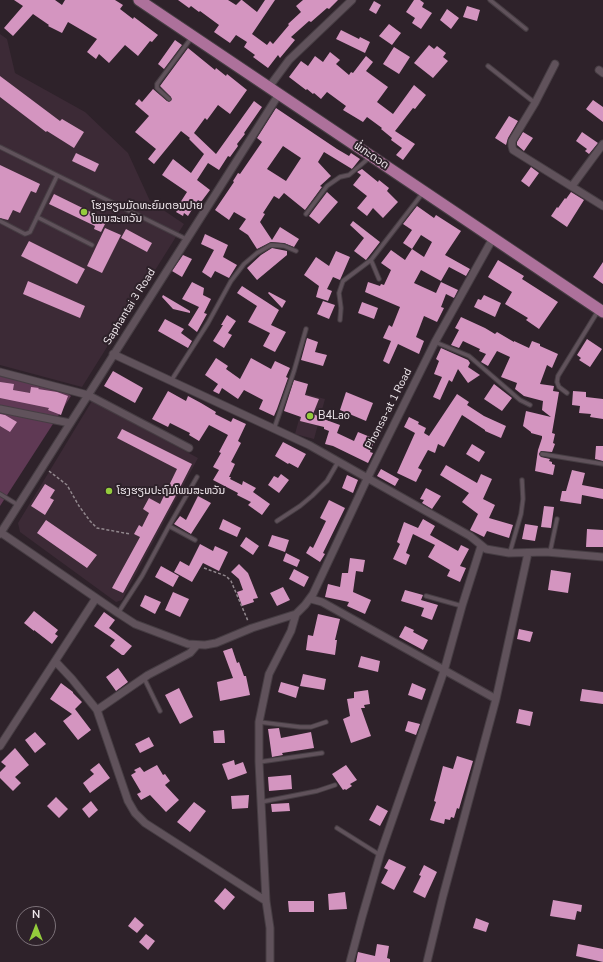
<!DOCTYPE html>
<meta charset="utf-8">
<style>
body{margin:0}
#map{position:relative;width:603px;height:962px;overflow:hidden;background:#2e222a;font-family:"Nunito Sans",sans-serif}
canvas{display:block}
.north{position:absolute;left:16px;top:906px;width:40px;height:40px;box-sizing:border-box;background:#2e222a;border:1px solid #7c7279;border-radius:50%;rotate:0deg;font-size:11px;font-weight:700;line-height:16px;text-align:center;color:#f2eaef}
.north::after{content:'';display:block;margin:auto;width:14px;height:18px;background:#94cc3c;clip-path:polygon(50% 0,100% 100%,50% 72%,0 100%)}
</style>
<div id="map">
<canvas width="603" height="962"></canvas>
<div class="north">N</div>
</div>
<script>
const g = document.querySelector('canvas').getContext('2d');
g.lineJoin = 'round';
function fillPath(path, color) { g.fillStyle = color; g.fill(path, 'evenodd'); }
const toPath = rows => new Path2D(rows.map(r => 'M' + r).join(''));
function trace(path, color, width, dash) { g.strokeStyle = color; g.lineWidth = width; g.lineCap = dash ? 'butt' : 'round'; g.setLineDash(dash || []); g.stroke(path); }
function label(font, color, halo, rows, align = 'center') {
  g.font = font + ' "Nunito Sans","Noto Sans Lao",sans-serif'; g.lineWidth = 4; g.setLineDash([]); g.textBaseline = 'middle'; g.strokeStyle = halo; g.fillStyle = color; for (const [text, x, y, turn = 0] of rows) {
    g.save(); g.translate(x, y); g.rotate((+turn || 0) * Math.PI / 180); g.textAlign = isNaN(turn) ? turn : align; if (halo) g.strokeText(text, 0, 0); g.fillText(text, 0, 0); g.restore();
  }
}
fillPath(toPath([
 [0,34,7,39,15,73,85,112,128,153,150,201,184,224,82,387,0,365],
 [306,394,325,399,314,439,295,434],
 [92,401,198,458,122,600,116,602,20,532,18,523]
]), '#3c2a36');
fillPath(toPath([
 [0,375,67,393,71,396,0,506]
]), '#5f3954');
fillPath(toPath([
 [14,0,55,0,62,5,65,0,115,0,123,5,120,9,133,19,134,17,158,35,152,42,150,41,138,56,125,45,109,63,99,54,96,59,87,52,97,39,68,22,62,33,48,26,49,25,33,14,13,36,4,28,23,6],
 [178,0,228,0,236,5,241,0,242,0,257,12,265,0,275,0,252,34,267,45,270,41,273,44,289,25,288,24,301,12,296,6,303,0,338,0,329,9,327,8,311,22,309,21,291,37,295,40,280,58,278,55,268,68,253,57,255,55,244,47,247,42,236,35,230,43,214,32,219,25,200,11,199,12,191,6,189,8],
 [414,0,420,0,424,3,422,7,432,13,421,29,412,23,415,18,406,12],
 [374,1,381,5,376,14,369,10],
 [467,6,480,10,477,21,463,17],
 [447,9,459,18,451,29,440,20],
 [389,24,401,33,392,45,379,36],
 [341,30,359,39,360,37,370,42,365,53,336,39],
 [175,40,182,45,164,69,158,64],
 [429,45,434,49,437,46,446,53,443,57,448,61,433,78,414,63],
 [394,47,410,57,399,74,383,64],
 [188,48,215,70,216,68,226,76,227,74,247,90,230,114,218,105,207,120,205,118,194,133,216,154,254,101,262,107,244,133,245,134,237,144,238,146,230,157,228,156,219,170,208,163,197,180,210,190,201,202,198,200,188,216,184,213,183,216,176,212,180,207,178,206,187,192,162,175,173,159,191,173,204,154,189,139,190,138,181,131,154,164,148,159,156,149,135,132,149,116,135,104,139,99,142,102,153,89,167,101,171,101,171,97,160,86],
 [330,52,340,60,336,64,349,75,351,72,353,73,366,56,373,62,366,71,388,87,377,102,393,114,414,85,426,95,415,109,413,108,395,131,415,144,403,160,396,155,402,148,391,140,392,138,381,129,382,128,367,117,363,122,343,110,346,106,327,92,321,99,314,93,313,94,307,89,306,90,289,77,301,61,308,66,315,56,323,62],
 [0,76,60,121,62,119,84,132,74,148,47,131,46,132,0,97],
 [593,100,603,107,603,122,586,109],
 [276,108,337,149,349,156,351,153,360,159,352,169,324,152,318,162,331,176,320,186,322,187,305,210,284,193,279,199,274,196,263,213,265,214,260,222,272,240,280,227,299,239,294,247,284,243,271,242,257,249,248,235,239,229,246,219,234,212,229,220,215,210,234,182,233,181,238,173,240,174,262,142,257,138],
 [283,146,301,158,286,181,267,169],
 [509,116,518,121,508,138,506,145,495,138],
 [523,132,533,138,524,151,517,145,517,142],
 [582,132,598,143,589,154,585,151,587,149,576,141],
 [76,153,99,164,95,172,72,161],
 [0,165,40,184,36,193,31,191,20,213,13,210,8,220,0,218],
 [531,167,539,173,529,187,521,181],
 [362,169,378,182,379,180,389,188,387,191,398,202,383,218,373,208,367,216,357,208,367,196,353,185,361,175,357,172],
 [327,192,338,202,319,224,309,216],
 [571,192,584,200,567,227,551,216,557,207,558,208,565,198,566,199],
 [54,194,107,220,101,232,94,229,95,226,49,204],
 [417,206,434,218,436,215,461,231,445,255,470,269,466,276,449,267,441,281,421,270,414,283,436,293,441,282,458,290,454,298,446,294,441,307,444,308,437,322,424,316,416,337,424,341,419,354,398,344,389,364,383,361,391,341,383,338,389,325,392,327,400,307,365,292,368,282,380,286,381,284,384,285,391,270,381,263,391,250,405,260,412,249,424,257,432,242,421,235,412,249,403,243,412,230,403,224],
 [353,221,380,242,366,260,354,251,364,238,350,225],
 [105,228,121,235,102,273,87,266],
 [126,229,152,243,147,252,121,238],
 [205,234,228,245,223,257,237,265,229,278,215,271,211,278,202,272,214,250,201,244],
 [29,241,85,269,77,284,21,256],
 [272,248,287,251,287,255,257,280,247,268,261,255],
 [336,251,350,257,340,280,333,277,327,289,332,291,328,301,316,297,319,286,304,275,316,257,329,266],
 [183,255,192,259,182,277,172,271],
 [498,260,524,276,522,279,558,302,539,329,526,320,528,318,505,304,512,292,488,277],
 [603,262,603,284,593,277],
 [28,281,85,306,80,318,23,294],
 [192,282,204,288,203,295,211,299,204,313,207,314,197,332,188,325,199,307,182,299],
 [242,286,279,310,271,325,286,332,275,352,263,346,270,333,248,322,257,306,237,293],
 [269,292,286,301,282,308,268,293],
 [163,295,190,311,190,313,173,309,162,297],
 [484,295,501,303,495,317,474,307,478,299,481,300],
 [323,301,335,305,329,319,317,314],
 [362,302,378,308,374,319,358,313],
 [227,315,236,321,228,333,232,335,224,348,213,341,223,325,221,325],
 [461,317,485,328,495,334,497,332,514,342,514,341,529,348,532,341,540,344,540,346,558,354,552,368,547,365,540,384,554,386,553,391,559,392,552,433,555,434,553,443,555,444,552,452,541,451,539,454,541,457,550,459,549,461,552,462,552,464,555,465,553,475,535,471,538,450,542,438,542,436,531,433,531,432,523,426,526,411,551,417,542,410,543,401,524,396,515,389,517,383,501,377,510,357,497,351,488,366,481,362,486,354,479,351,480,349,463,341,459,348,451,345,459,330,455,328],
 [165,319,184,329,181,333,192,341,188,348,158,331],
 [307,338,318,342,315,352,327,355,323,366,301,360],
 [587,339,602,349,590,367,579,360,581,358,577,355],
 [441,348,468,360,470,363,468,367,480,375,468,383,458,369,452,382,449,380,440,400,433,397,442,377,434,374,439,361,436,359],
 [216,358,228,366,226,369,240,379,251,358,271,369,275,361,290,368,286,377,288,378,277,409,274,416,259,409,263,400,244,390,238,399,222,388,219,394,213,391,218,384,205,375],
 [113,371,143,388,135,403,104,386],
 [294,380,308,384,305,395,319,399,313,414,318,416,318,417,340,425,337,433,354,441,358,432,375,439,370,452,373,453,368,463,333,446,325,444,329,431,324,429,324,427,300,421,301,417,284,411],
 [0,382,14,384,13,390,30,393,31,387,39,388,38,389,57,392,68,396,61,415,48,410,49,408,0,398],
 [494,384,512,398,502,411,484,399],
 [168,391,186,401,188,396,201,403,216,412,215,414,231,422,233,418,246,424,238,441,241,443,231,462,235,464,229,477,231,477,230,479,242,485,243,481,256,488,253,492,270,504,262,515,248,505,251,502,237,495,238,493,213,480,219,470,213,467,221,453,219,452,228,435,209,425,199,441,189,435,190,433,170,423,168,427,152,419],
 [573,391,586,392,586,397,603,399,603,419,590,417,591,414,579,413,580,406,572,405],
 [346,392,373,403,366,421,340,410],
 [457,394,469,402,467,405,484,416,506,426,501,438,485,431,485,430,462,415,444,447,438,444,435,453,428,450,418,468,422,470,416,482,397,473,415,433,404,427,409,417,419,422,418,424,426,428,424,433,429,436],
 [0,414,5,415,17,422,10,432,0,426],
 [122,429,192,464,174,499,123,593,112,588,140,537,134,534,139,525,142,527,149,513,143,509,149,498,160,504,177,469,117,438],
 [283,442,306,454,298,468,289,463,288,464,275,456],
 [472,444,485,452,479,462,466,454],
 [596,446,603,446,603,461,595,459],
 [446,465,477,483,481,474,492,479,483,499,495,505,489,518,513,525,509,538,487,531,484,537,470,530,478,514,462,502,469,493,440,475],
 [381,469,399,479,395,486,377,476],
 [572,470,585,473,582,485,603,489,603,499,582,495,581,504,560,501,562,491,566,491],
 [281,474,289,480,279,493,268,485,274,476,278,478],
 [347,475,358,480,353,493,342,488],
 [45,484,55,490,50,498,54,500,45,515,31,506],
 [426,488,441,496,432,509,422,503,424,500,420,499],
 [198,496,211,503,191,534,174,524,180,516,186,520],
 [329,500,345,508,323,553,325,554,320,562,306,553,310,546,313,548,326,521,320,518],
 [544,506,554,507,551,528,541,527],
 [223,519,241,528,237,537,219,529],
 [423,519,435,526,430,535,458,551,461,545,469,549,460,566,466,568,460,582,447,576,450,570,428,557,435,545,413,534,406,553,410,555,406,565,393,559,400,544,397,542,404,522,418,528],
 [46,520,97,555,87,568,37,533],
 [525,524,538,526,535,541,522,539],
 [587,529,603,530,603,547,586,547],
 [272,535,289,540,285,552,268,546],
 [246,537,259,546,253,555,240,546],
 [200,544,213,551,215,546,228,552,219,571,203,563,192,582,174,572,180,561,189,566],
 [286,553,300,560,297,567,283,561],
 [350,558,365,560,363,572,356,571,353,592,371,600,365,614,347,606,349,602,325,597,328,584,340,587,342,573,348,573],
 [239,564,248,573,258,598,253,599,254,602,242,606,237,592,243,590,239,579,231,572],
 [161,566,179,576,173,587,155,577],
 [294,569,309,577,304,587,289,579],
 [551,570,571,573,568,593,548,590],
 [283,587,290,600,277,606,270,593],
 [405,590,423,595,421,600,438,605,432,620,421,616,424,608,401,601],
 [173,592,189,599,180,617,165,610],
 [145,595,161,602,155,614,140,606],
 [34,611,58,630,55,634,58,636,52,644,34,630,34,631,24,623],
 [104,612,115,620,109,628,132,646,124,655,122,655,110,646,115,640,94,626],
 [318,614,340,619,335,640,337,640,335,655,306,650,308,635,313,636],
 [405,626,414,630,413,632,428,640,423,650,399,637],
 [519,629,533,632,530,642,517,639],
 [232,648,237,663,239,662,244,676,246,676,250,695,220,701,217,682,233,678,223,651],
 [361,656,380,661,378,672,358,667],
 [118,668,128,682,116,691,106,677],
 [303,674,326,679,324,690,300,686],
 [281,682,299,687,296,698,278,692],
 [61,683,73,692,73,693,82,702,75,709,91,730,78,740,63,721,72,714,50,699],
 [412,683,426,689,422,700,408,695],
 [179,688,193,717,180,724,165,695],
 [582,689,603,692,603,704,580,701],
 [368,690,370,704,364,705,365,708,361,708,371,736,351,743,343,719,350,716,347,699,354,698,354,692],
 [519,709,533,712,530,726,516,723],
 [408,721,420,724,416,735,405,731],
 [279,728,281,738,311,732,314,748,282,753,283,755,272,757,268,729],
 [224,730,225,743,214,743,213,731],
 [35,732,46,744,35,753,25,740],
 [149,737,154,746,140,753,135,744],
 [15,748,29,765,15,777,21,783,13,791,0,778,0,772,6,766,1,762],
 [457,756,473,761,459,809,457,808,454,818,451,817,450,820,445,819,444,824,430,820,436,802,434,801,443,766,453,769],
 [234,760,235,765,243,762,247,773,228,780,222,764],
 [99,763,110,778,90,793,83,783,94,774,90,770],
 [157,765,163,775,165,774,170,781,165,785,179,800,166,812,150,795,141,800,137,794,141,792,131,775,136,772,134,770,140,767,144,772],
 [346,765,357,780,350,784,352,786,346,790,345,789,343,790,332,774],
 [291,775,292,789,269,791,268,777],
 [249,795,248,808,232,809,231,796],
 [56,797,68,809,59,818,47,806],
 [91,801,98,810,89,818,82,809],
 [194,802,206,811,190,832,177,822],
 [289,803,290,811,272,812,271,804],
 [377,805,388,811,380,826,369,820],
 [389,859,406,867,394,890,381,883,388,870,384,868],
 [424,865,437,872,425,898,413,892,421,876,419,875],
 [225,888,235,897,224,910,214,901],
 [345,892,347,909,329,910,328,894],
 [553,900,582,905,581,912,577,911,575,920,550,916],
 [288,901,314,901,314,912,289,912],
 [135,917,144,925,137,933,128,926],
 [476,918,489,923,486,932,473,928],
 [146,934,155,941,148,950,139,942],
 [377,944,389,946,387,958,390,959,390,962,356,962,358,952,375,956],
 [578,944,603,949,603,962,576,956]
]), '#d495c0');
const service = toPath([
 [490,0,526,29],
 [488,66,535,103],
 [169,99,157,88,157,84,192,37],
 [0,147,186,239],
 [306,214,327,186,340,177,349,175,369,158],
 [37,217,92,245],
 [0,221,25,234,28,233,30,232,57,176],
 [379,279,371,260,422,194],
 [340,320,341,308,339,293,343,281,371,260],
 [435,342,469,356,520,400,530,405],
 [171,381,208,323,231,281,244,264,257,253,271,245,284,246,296,251],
 [567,393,559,387,557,382,558,376,598,311],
 [274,429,294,371,306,329],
 [542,454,603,464],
 [0,494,18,505],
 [277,521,300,506,312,496,327,481,338,462],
 [169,526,195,540],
 [510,552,521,514,523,499,522,480],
 [550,552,557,519],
 [426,596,462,606],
 [118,613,142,576,169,526,197,477],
 [144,678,160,711],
 [259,722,300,727,311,727,326,722],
 [259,762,322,753],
 [261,802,317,791,335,785],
 [337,828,380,855]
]);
const minor = toPath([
 [555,64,535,103,512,141,512,146,513,150,603,206],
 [599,70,603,73],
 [269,87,289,60,352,0],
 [572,186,603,144],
 [113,354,309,445,470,536,486,549,509,553,546,552,603,557],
 [0,372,88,395,189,448],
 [0,409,70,423],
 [0,532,118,613,135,624,188,644,205,645,216,643,252,628,296,614,305,605,313,594,367,479,435,342,493,238],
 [0,534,279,94],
 [311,599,322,602,496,699],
 [55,661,72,679,97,710,128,801,135,813,145,823,266,901],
 [97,710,148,675,190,653,197,645],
 [0,746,96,598],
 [270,962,270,928,266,901,259,762,259,722,269,674,291,631,296,614],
 [350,962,362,917,380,855,444,671,462,606,481,546],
 [427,962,443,896,496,699,528,553]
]);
const primary = toPath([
 [139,0,603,312]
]);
trace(service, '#463d43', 5.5);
trace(minor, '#463d43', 9);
trace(primary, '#463d43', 13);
trace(toPath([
 [49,471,67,485,79,506,90,521,97,528,130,534],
 [204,568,226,576,231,581,248,621]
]), '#92888e', 1.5, [3, 2]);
trace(service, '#60525b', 3.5);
trace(minor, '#60525b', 7);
trace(primary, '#ad719b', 11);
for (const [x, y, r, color] of [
 [84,212,4,"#94cc3c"],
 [310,416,4,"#94cc3c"],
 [109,491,4,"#94cc3c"]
]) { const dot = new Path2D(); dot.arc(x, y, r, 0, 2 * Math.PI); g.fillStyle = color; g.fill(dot); trace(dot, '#2e222a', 1.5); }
label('11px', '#f2eaef', '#2e222a', [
 ["ພໍ່ກະດວດ",371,156,34],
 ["Saphantai 3 Road",130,307,-58],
 ["Phonsa-at 1 Road",389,409,-63]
]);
label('11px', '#f2eaef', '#2e222a', [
 ["ໂຮງຮຽນມັດທະຍົມຕອນປາຍ",92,206],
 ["ໂພນສະຫວັນ",92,219],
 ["B4Lao",318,416],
 ["ໂຮງຮຽນປະຖົມໂພນສະຫວັນ",117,491]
], 'left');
</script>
